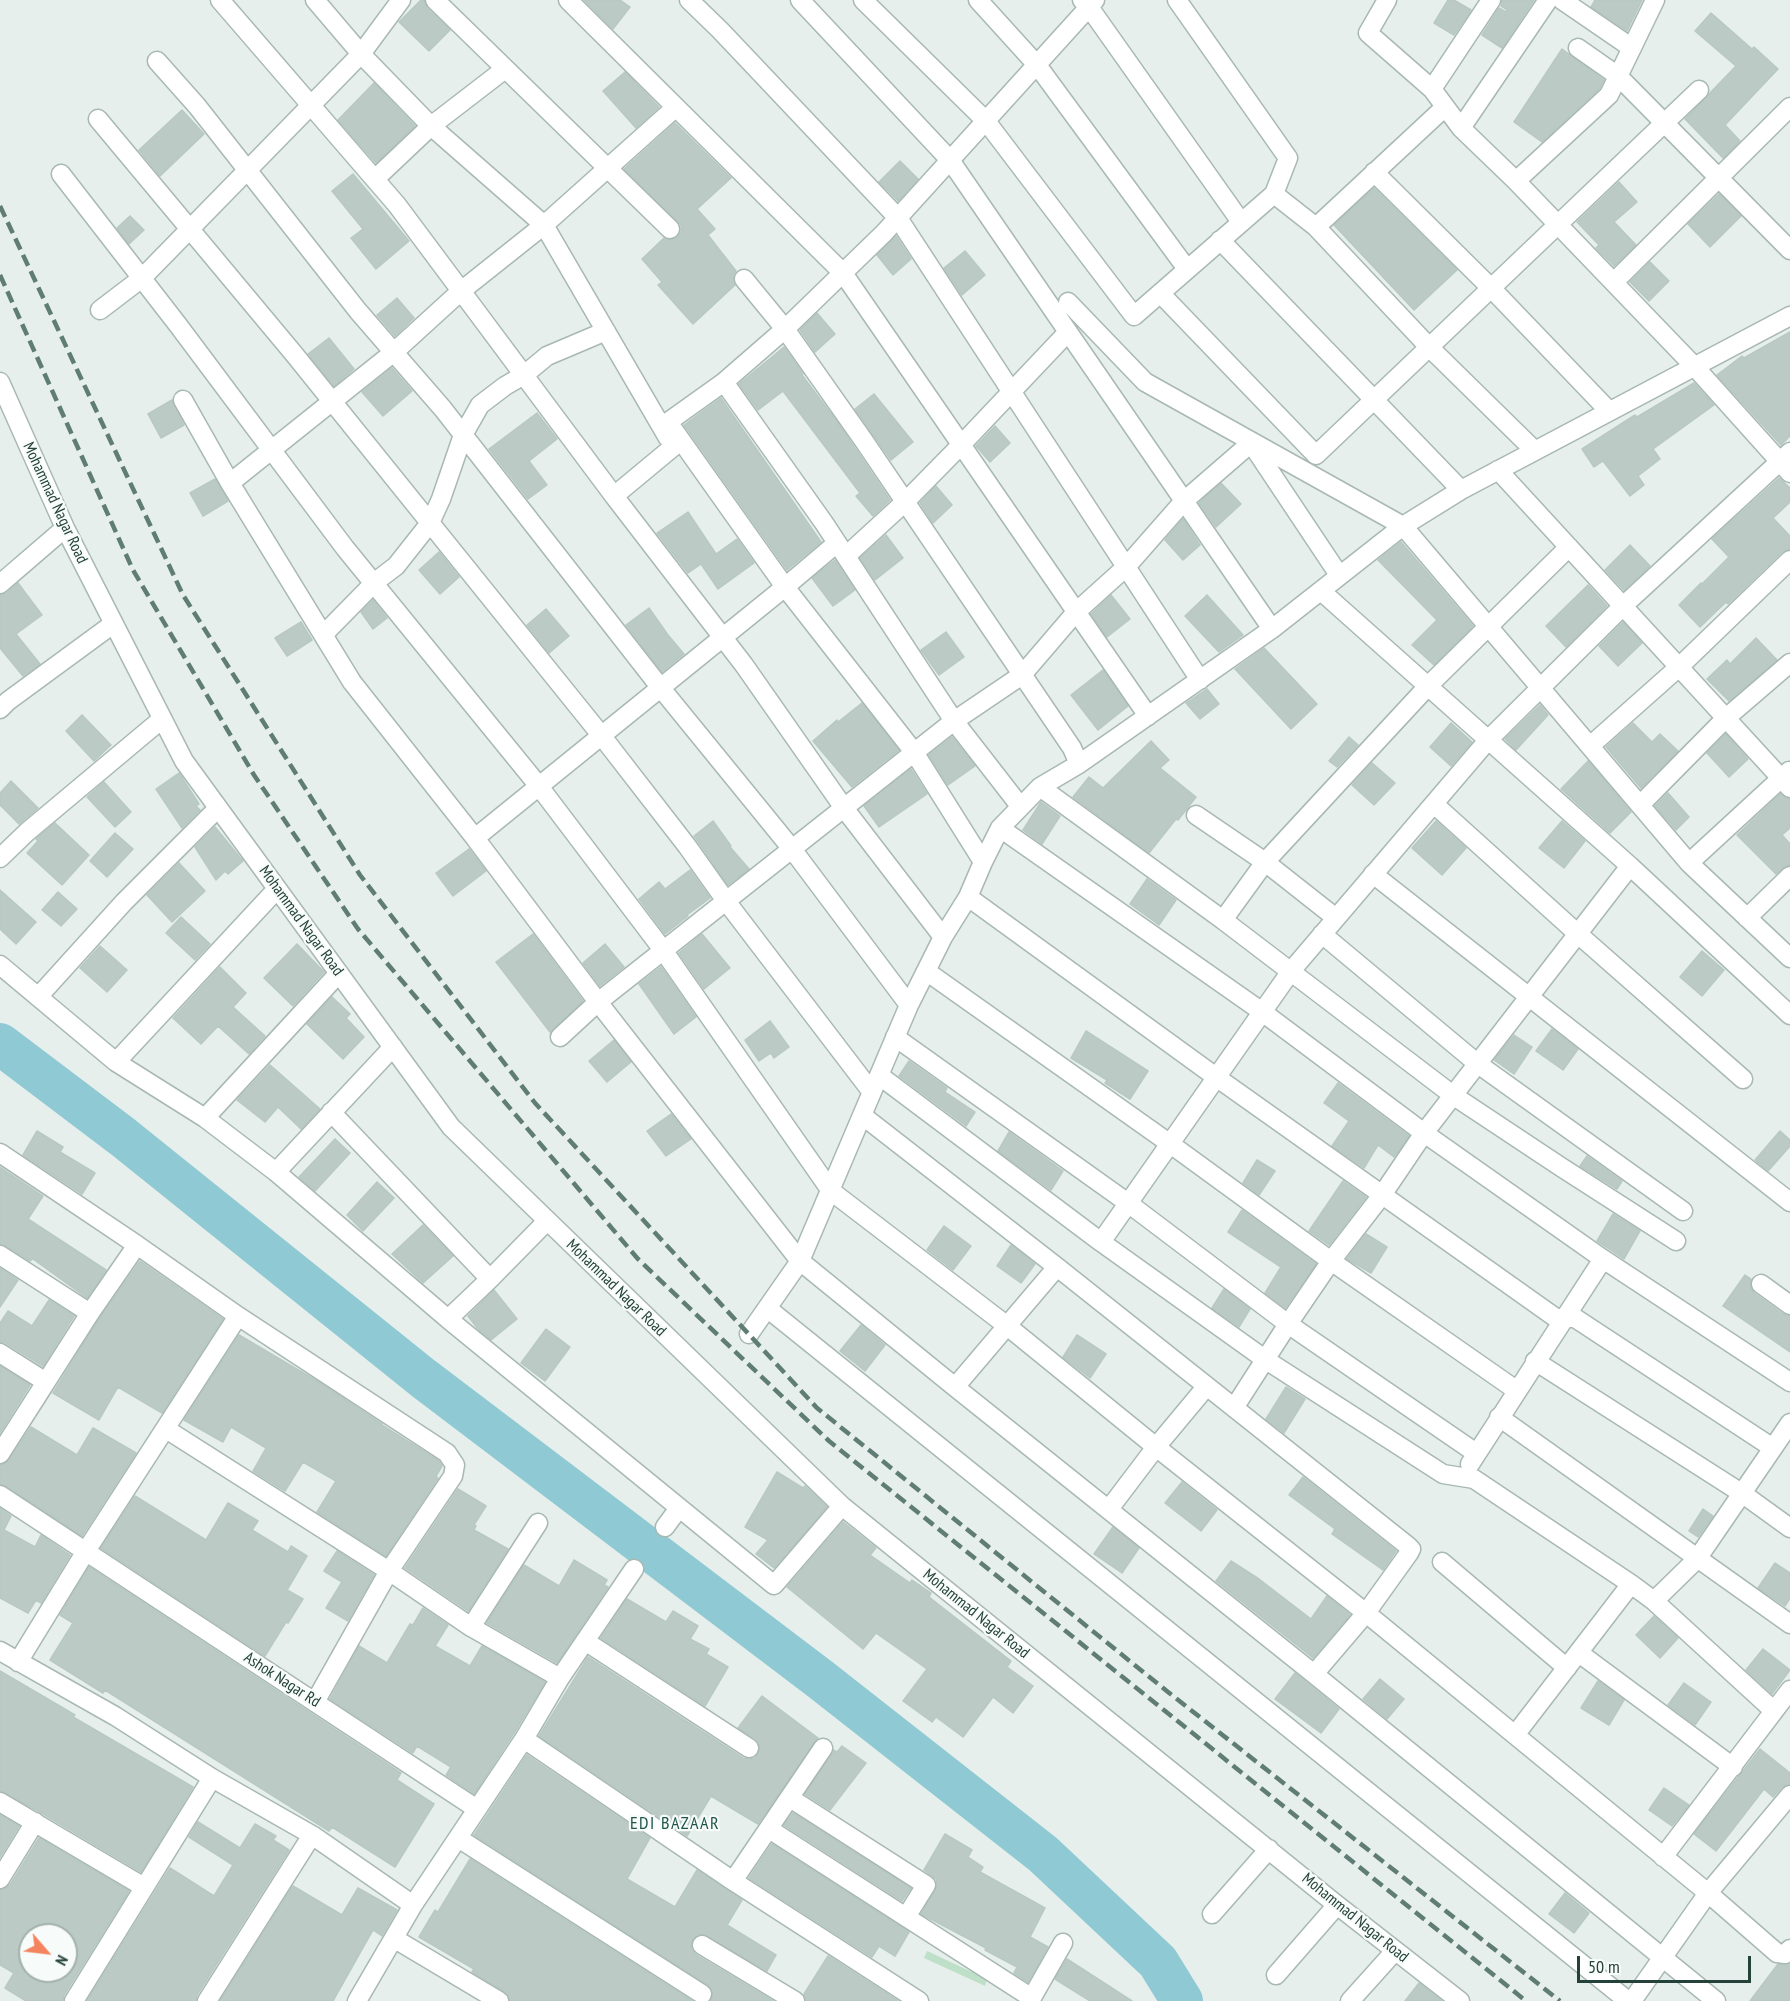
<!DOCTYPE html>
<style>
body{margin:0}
#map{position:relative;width:1790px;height:2001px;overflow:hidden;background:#e6efeb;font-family:"PT Sans Narrow",sans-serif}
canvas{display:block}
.north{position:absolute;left:18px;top:1923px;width:60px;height:60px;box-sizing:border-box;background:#f7fbf9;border:2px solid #a3b1ad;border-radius:50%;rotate:118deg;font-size:16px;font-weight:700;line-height:24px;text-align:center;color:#24423a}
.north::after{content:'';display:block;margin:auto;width:21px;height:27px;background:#f4845f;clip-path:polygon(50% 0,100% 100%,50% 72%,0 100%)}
.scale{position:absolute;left:1577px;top:1956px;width:174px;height:27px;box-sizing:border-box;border:3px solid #24423a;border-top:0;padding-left:8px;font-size:18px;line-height:21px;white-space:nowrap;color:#24423a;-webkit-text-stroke:4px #f7fbf9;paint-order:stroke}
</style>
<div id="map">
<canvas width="1790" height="2001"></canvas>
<div class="north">N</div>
<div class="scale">50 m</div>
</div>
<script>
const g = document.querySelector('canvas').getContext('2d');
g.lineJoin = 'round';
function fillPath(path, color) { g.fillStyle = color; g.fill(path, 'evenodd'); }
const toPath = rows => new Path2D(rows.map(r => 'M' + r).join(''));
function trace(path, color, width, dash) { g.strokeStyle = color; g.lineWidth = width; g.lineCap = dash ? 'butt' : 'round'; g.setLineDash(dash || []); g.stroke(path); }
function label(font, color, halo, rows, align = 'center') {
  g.font = font + ' "PT Sans Narrow",sans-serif'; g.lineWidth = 4.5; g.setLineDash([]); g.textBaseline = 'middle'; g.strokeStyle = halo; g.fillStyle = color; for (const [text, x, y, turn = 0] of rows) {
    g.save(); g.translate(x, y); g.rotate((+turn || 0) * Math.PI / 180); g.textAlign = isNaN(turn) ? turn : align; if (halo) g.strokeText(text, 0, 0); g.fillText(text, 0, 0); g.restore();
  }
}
fillPath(toPath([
 [927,1951,987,1979,985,1986,924,1958]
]), '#bfe0c8');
trace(toPath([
 [0,1044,123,1137,423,1378,820,1679,1043,1854,1158,1962,1182,2001]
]), '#8ec9d4', 42);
const building = toPath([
 [421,0,424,0,427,8,450,30,429,51,399,22,421,0],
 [584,0,620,0,630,7,613,29,584,0],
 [1448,0,1454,0,1471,10,1454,35,1434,23,1448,0],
 [1502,0,1534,0,1502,48,1482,35,1499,8,1506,12,1507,10,1501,6,1502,0],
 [1595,0,1642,0,1627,31,1591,7,1595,0],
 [1711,13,1752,49,1754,47,1778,69,1725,125,1740,141,1723,158,1685,119,1736,66,1695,31,1711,13],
 [1562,49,1604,80,1600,88,1542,142,1514,122,1562,49],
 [625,72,659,107,636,128,603,91,625,72],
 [374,83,415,126,376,163,338,120,374,83],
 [182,110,204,134,160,176,139,150,182,110],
 [675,123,731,178,697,209,715,229,708,235,736,271,733,276,735,285,693,324,658,285,662,282,642,259,664,238,672,240,678,237,681,232,681,225,624,169,675,123],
 [900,161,918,179,898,201,879,182,900,161],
 [353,174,409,241,376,269,351,238,363,229,332,191,353,174],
 [1619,182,1637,202,1614,222,1636,245,1614,266,1596,248,1599,245,1577,222,1619,182],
 [1374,188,1457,270,1414,310,1334,225,1374,188],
 [1719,194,1741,216,1710,247,1688,224,1719,194],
 [130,216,144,230,129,244,117,228,130,216],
 [896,236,911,259,893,275,877,255,896,236],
 [965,251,985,275,962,295,944,268,965,251],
 [1650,262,1669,281,1649,301,1630,282,1650,262],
 [397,298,414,318,395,336,377,315,397,298],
 [817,313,835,334,815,352,800,330,817,313],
 [1790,332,1790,436,1781,445,1717,375,1742,356,1744,358,1790,332],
 [329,338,354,369,334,386,308,354,329,338],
 [784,347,803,374,802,375,838,423,890,500,873,516,856,496,860,493,783,391,758,410,739,384,784,347],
 [392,368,412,391,383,416,362,392,392,368],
 [1694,383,1714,405,1653,449,1660,459,1638,476,1644,485,1630,496,1603,461,1594,467,1582,449,1635,415,1637,417,1694,383],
 [874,394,913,442,891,460,855,409,874,394],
 [721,398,821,542,787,570,684,425,721,398],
 [172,400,184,425,161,438,148,414,172,400],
 [537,413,557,439,529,461,547,485,528,499,489,449,537,413],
 [995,426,1010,443,990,462,976,446,995,426],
 [1779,478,1790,488,1790,502,1773,518,1790,536,1790,549,1782,552,1728,604,1726,602,1700,627,1679,605,1701,583,1702,584,1729,557,1712,539,1779,478],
 [215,479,228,501,203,516,190,493,215,479],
 [1221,483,1241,504,1216,527,1199,503,1221,483],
 [936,486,952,505,933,523,920,503,936,486],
 [688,512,716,554,737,539,754,563,718,589,701,564,688,573,657,533,688,512],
 [1183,519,1200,545,1183,560,1165,540,1183,519],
 [886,535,903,558,875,580,860,558,886,535],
 [1401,542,1473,626,1434,665,1412,645,1437,620,1378,560,1401,542],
 [1630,545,1650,566,1624,590,1605,570,1630,545],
 [439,552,459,577,440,594,419,570,439,552],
 [835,560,855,590,833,606,812,578,835,560],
 [18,583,42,615,16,634,40,664,23,676,0,648,0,595,7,593,18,583],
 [1588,585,1607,606,1566,647,1546,626,1588,585],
 [1111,595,1130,619,1107,637,1091,614,1111,595],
 [1207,595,1243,635,1219,652,1185,616,1207,595],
 [373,600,387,618,373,629,361,612,373,600],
 [649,608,668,635,684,654,662,672,626,625,649,608],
 [546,609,569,636,549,653,527,625,546,609],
 [301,622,312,640,287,656,275,638,301,622],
 [1623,622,1642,643,1618,666,1599,646,1623,622],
 [946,632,964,657,939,675,921,650,946,632],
 [1756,638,1777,660,1729,701,1707,679,1727,660,1730,664,1756,638],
 [1264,648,1317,704,1291,729,1235,669,1264,648],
 [1103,670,1128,706,1098,730,1071,695,1103,670],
 [1207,689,1219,704,1200,719,1186,703,1207,689],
 [862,703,899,750,852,787,813,741,837,720,838,722,862,703],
 [1540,705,1548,715,1516,750,1505,739,1540,705],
 [82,715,111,745,94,761,66,731,82,715],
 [1451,723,1472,742,1451,766,1430,747,1451,723],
 [1633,723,1652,742,1660,734,1678,751,1641,788,1606,747,1633,723],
 [1726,734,1748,759,1729,777,1707,753,1726,734],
 [952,737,975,766,948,785,929,755,952,737],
 [1349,737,1358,745,1337,767,1329,761,1349,737],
 [1151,741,1169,760,1160,768,1196,797,1178,820,1176,819,1149,853,1073,797,1089,777,1103,788,1151,741],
 [1588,761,1631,812,1610,833,1561,789,1588,761],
 [1372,763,1395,783,1374,805,1352,785,1372,763],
 [911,769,927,794,879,827,864,806,911,769],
 [179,773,199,804,196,806,200,810,182,828,156,789,179,773],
 [11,781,38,808,19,824,0,805,0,793,11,781],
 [104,782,131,812,115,827,87,797,104,782],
 [1668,793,1689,817,1676,830,1655,806,1668,793],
 [1780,794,1790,799,1790,828,1782,835,1790,844,1790,865,1783,868,1776,874,1737,835,1780,794],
 [1041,802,1060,816,1042,844,1023,830,1041,802],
 [713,821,731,846,730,847,749,869,728,885,694,836,713,821],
 [1436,821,1466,848,1442,875,1412,848,1436,821],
 [1562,821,1585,841,1564,868,1539,848,1562,821],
 [55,823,89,855,62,885,27,853,38,841,36,839,55,823],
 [215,827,243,861,228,874,225,871,216,880,195,847,215,827],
 [115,833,133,849,107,877,90,861,115,833],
 [469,849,486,871,453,896,436,873,469,849],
 [179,863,205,891,172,922,147,895,179,863],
 [690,870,710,898,687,915,688,916,665,934,639,899,659,882,665,889,690,870],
 [1147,879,1176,900,1159,925,1130,904,1147,879],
 [0,890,36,922,16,944,0,929,0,890],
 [58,892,77,909,61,926,42,910,58,892],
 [181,917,210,944,195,960,166,933,181,917],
 [533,934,583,1001,550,1032,496,962,533,934],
 [702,934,730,968,704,989,679,953,702,934],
 [297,944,324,972,293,1006,264,978,297,944],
 [605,944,624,967,600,986,583,963,605,944],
 [100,946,127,970,107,992,80,968,100,946],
 [1702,951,1724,970,1702,996,1680,977,1702,951],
 [220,967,246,993,233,1007,265,1036,249,1054,218,1026,201,1044,173,1018,220,967],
 [661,967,696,1017,674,1034,639,984,661,967],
 [332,997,350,1014,346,1018,364,1037,343,1059,307,1024,332,997],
 [770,1021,789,1047,774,1058,771,1053,759,1061,745,1040,770,1021],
 [1552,1029,1578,1049,1563,1070,1536,1051,1552,1029],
 [1086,1031,1148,1071,1130,1099,1105,1083,1107,1080,1071,1058,1086,1031],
 [1514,1035,1532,1047,1514,1074,1494,1060,1514,1035],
 [614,1040,631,1062,607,1082,589,1061,614,1040],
 [909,1061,947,1088,945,1092,975,1112,966,1126,899,1076,909,1061],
 [270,1065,320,1109,301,1129,278,1107,265,1122,237,1100,270,1065],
 [1338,1083,1409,1136,1394,1157,1378,1145,1364,1168,1332,1146,1349,1121,1324,1103,1338,1083],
 [671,1114,691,1139,666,1156,647,1131,671,1114],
 [37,1131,63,1147,60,1152,95,1173,82,1194,23,1155,37,1131],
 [1780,1131,1790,1140,1790,1146,1768,1171,1755,1160,1780,1131],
 [1009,1132,1063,1171,1051,1190,998,1151,1009,1132],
 [335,1139,350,1153,315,1191,299,1177,335,1139],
 [1587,1156,1622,1181,1617,1189,1580,1166,1587,1156],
 [1257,1160,1275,1171,1259,1195,1243,1183,1257,1160],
 [0,1167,43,1196,28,1219,106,1270,87,1298,33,1259,30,1261,6,1246,0,1244,0,1167],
 [1343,1181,1366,1197,1329,1245,1309,1231,1343,1181],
 [377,1182,394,1198,363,1231,347,1215,377,1182],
 [1242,1210,1316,1264,1285,1308,1265,1293,1281,1267,1228,1232,1242,1210],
 [1613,1214,1640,1231,1624,1259,1597,1241,1613,1214],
 [423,1225,453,1256,423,1283,392,1254,423,1225],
 [944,1226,971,1246,953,1270,927,1250,944,1226],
 [1366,1234,1387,1247,1371,1273,1347,1259,1366,1234],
 [1011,1245,1035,1264,1021,1283,997,1266,1011,1245],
 [140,1261,223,1319,162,1413,118,1387,99,1420,53,1393,99,1319,140,1261],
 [0,1268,18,1280,0,1307,0,1268],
 [1745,1275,1751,1279,1751,1288,1754,1293,1783,1314,1790,1316,1790,1352,1723,1306,1745,1275],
 [1224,1289,1250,1309,1239,1327,1212,1308,1224,1289],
 [494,1290,517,1319,491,1340,478,1329,468,1316,494,1290],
 [49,1300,74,1316,43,1366,6,1343,0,1342,0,1323,8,1311,32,1326,49,1300],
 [861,1325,885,1345,865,1371,840,1351,861,1325],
 [546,1329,570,1347,545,1381,521,1363,546,1329],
 [239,1335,317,1381,382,1424,382,1425,439,1461,442,1466,436,1476,438,1478,386,1556,317,1512,336,1481,303,1462,285,1491,253,1471,266,1448,231,1427,223,1442,184,1420,239,1335],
 [1077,1335,1106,1354,1090,1378,1063,1357,1077,1335],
 [0,1366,30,1385,0,1433,0,1366],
 [1286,1387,1305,1399,1284,1433,1266,1419,1286,1387],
 [31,1427,77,1455,93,1428,136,1453,82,1536,6,1486,0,1484,0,1465,9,1460,31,1427],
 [777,1472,803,1488,805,1486,827,1507,774,1568,756,1554,768,1540,745,1527,777,1472],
 [1303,1477,1396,1551,1383,1570,1332,1534,1335,1529,1289,1495,1303,1477],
 [1182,1482,1217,1510,1201,1531,1165,1503,1182,1482],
 [458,1489,486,1506,474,1525,476,1526,474,1530,508,1549,468,1611,405,1568,458,1489],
 [135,1496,206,1540,228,1503,258,1521,252,1530,288,1552,291,1546,307,1556,287,1590,303,1599,288,1623,286,1622,265,1656,101,1548,135,1496],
 [0,1508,11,1516,4,1530,35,1547,41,1535,70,1555,41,1603,36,1600,28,1613,0,1598,0,1508],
 [1703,1509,1713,1516,1698,1537,1689,1531,1703,1509],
 [843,1522,876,1548,870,1555,910,1583,912,1580,931,1593,929,1597,1011,1661,1007,1667,1033,1686,1013,1713,993,1697,963,1737,936,1717,932,1722,903,1701,927,1669,876,1633,863,1649,787,1587,843,1522],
 [1113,1527,1139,1548,1122,1573,1094,1554,1113,1527],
 [337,1551,374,1575,348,1621,326,1608,342,1582,324,1571,337,1551],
 [574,1560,607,1580,604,1585,608,1587,557,1663,487,1623,524,1565,559,1586,574,1560],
 [1231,1561,1259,1579,1311,1619,1327,1596,1350,1615,1313,1658,1216,1581,1231,1561],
 [1775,1563,1790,1573,1790,1598,1785,1606,1758,1588,1775,1563],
 [89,1567,401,1773,397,1780,434,1804,395,1867,332,1827,329,1831,105,1690,103,1693,50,1660,73,1623,60,1615,89,1567],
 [627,1599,666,1622,673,1611,698,1626,690,1639,709,1649,706,1654,728,1667,705,1706,601,1638,627,1599],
 [423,1608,448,1625,435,1646,470,1666,482,1646,545,1682,514,1733,474,1794,446,1775,451,1767,417,1746,413,1753,330,1699,359,1646,387,1663,410,1624,413,1625,423,1608],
 [1654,1616,1678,1638,1660,1658,1636,1635,1654,1616],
 [1763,1649,1790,1670,1772,1694,1746,1670,1763,1649],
 [588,1657,743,1758,749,1759,755,1758,760,1749,759,1743,756,1739,738,1728,762,1696,818,1738,758,1824,711,1796,687,1836,539,1736,588,1657],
 [0,1671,75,1715,73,1717,193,1787,141,1872,40,1812,0,1791,0,1671],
 [1295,1673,1339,1709,1321,1733,1275,1699,1295,1673],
 [1380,1679,1404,1699,1387,1719,1363,1699,1380,1679],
 [1598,1681,1624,1700,1609,1725,1581,1708,1598,1681],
 [1684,1683,1711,1702,1695,1725,1668,1705,1684,1683],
 [842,1746,866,1763,830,1810,805,1794,834,1750,837,1752,842,1746],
 [1760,1749,1790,1773,1790,1784,1782,1787,1773,1797,1764,1789,1716,1851,1694,1834,1760,1749],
 [527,1755,650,1838,627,1879,675,1907,697,1870,742,1900,727,1925,776,1955,767,1971,703,1934,697,1935,693,1939,691,1944,692,1950,696,1955,773,2001,711,2001,713,1994,708,1985,474,1835,527,1755],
 [1664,1788,1689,1805,1672,1826,1649,1810,1664,1788],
 [793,1813,911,1888,902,1901,784,1825,793,1813],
 [0,1815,19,1826,0,1857,0,1815],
 [198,1822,240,1848,255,1824,276,1836,273,1840,289,1850,197,1995,196,2001,87,2001,170,1868,214,1896,233,1865,189,1837,198,1822],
 [945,1834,972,1850,968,1857,983,1867,980,1872,1045,1908,1030,1937,1048,1947,1028,1982,1014,1973,1017,1967,985,1950,986,1948,921,1914,937,1886,936,1879,924,1870,945,1834],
 [39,1838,129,1891,64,1995,63,2001,26,2001,5,1988,14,1973,0,1965,0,1890,10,1885,39,1838],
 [30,1935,66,1935,66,1971,30,1971,30,1935],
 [772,1844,909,1932,895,1956,879,1946,872,1957,749,1878,772,1844],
 [470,1859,692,2001,510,2001,505,1992,472,1972,474,1969,419,1937,435,1910,438,1912,470,1859],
 [293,1886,342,1915,358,1888,397,1910,382,1936,373,1930,333,2001,220,2001,293,1886],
 [1565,1893,1589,1913,1574,1933,1549,1914,1565,1893],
 [828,1956,898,2001,806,2001,804,1994,828,1956],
 [1067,1959,1132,2001,1090,2001,1055,1979,1067,1959],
 [1778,1964,1790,1964,1790,2001,1750,2001,1778,1964],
 [1419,1983,1442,2001,1405,2001,1419,1983]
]);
fillPath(building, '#bbcac4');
trace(building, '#b8c9c2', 1.5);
const minor = toPath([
 [220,0,397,205,614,496],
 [315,0,361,54,431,126,544,225,668,438],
 [435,0,670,229],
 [568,0,843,273,1148,716],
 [689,0,720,30,898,218,1200,680],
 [800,0,950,160,1272,629],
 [863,0,986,121,1134,316,1274,194,1288,158,1177,0],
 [978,0,1037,65,1187,269],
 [1095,0,1089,7,1241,222],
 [1387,0,1368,33,1432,89,1461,128,1516,181,1609,95,1655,0],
 [1562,0,1632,48],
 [1578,48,1618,76,1790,250],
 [157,61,197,106,358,311,443,409,660,687,792,849,909,1005],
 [1432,89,1491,0],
 [98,119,294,354,601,735,687,846,726,901,871,1091],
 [1461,128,1548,0],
 [1374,172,1492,289,1609,411],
 [61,174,178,325,345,548,538,785,663,950,831,1191,1006,1325,1156,1447,1366,1613,1708,1893,1777,1953,1785,1954,1790,1949],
 [375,179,431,126,505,69],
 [1516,181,1694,366,1790,473],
 [1274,194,1316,227,1430,348,1535,451],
 [1316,227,1445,107],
 [1220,240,1461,490],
 [744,279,785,329,864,441,1072,748,1079,764],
 [1614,282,1790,107],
 [1160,293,1316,455,1699,90],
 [1068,302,1145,382,1403,526,1689,863,1790,958],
 [100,310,142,278,361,54,401,0],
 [0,382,65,528,184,761,451,1127,842,1506,1337,1905,1460,2001],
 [183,400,230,483],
 [668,422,785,587,475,838,598,1002,954,721,824,523,724,382],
 [1498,470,1790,788],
 [837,543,785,587,914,752,983,862],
 [846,556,905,502,961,445,1068,332],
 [0,584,65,528],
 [1321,591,1630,866,1790,1015],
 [323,635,375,582,396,566,430,523,441,499,463,435,480,405,505,386,524,375,547,356,606,331],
 [0,709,8,701,113,624],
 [1590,746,1679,667,1790,560],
 [1040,787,1223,920,1454,1096,1561,1167,1676,1241],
 [1434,804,1578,934,1743,1079],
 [1640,805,1726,718,1790,663],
 [1020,806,954,721,1022,675,1076,612,1126,567,1184,501,1251,443,1339,575],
 [1196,815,1265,862,1223,920],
 [1000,828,1261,1011,1424,1133,1603,1259,1790,1382],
 [475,838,352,682,230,483,394,352,461,291,544,225,676,107],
 [0,858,27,832,162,719],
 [1689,863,1789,771],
 [1373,874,1790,1202],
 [968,897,1216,1077,1556,1318,1575,1318,1773,1448,1697,1559,1654,1601],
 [1336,918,1265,862,1429,685,1569,547],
 [1747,918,1790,876],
 [1322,934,1478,1064,1683,1211],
 [943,937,844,808,744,665,614,496,673,447,668,422,724,382,785,329,884,233,1089,7,1082,0],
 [0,965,116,1062,205,1118,276,1172,448,1319,774,1585,842,1506],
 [926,971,1169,1143,1331,1261,1516,1390],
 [38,997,124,902,218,808],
 [560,1037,598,1002,800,1261,955,1387,1314,1674,1716,2001],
 [895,1037,1128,1203,1288,1324,1476,1453],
 [116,1062,277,889],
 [880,1076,1101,1242,1266,1360,1443,1474,1474,1479,1631,1584,1654,1601,1773,1710],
 [331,1112,490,1279],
 [863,1116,1057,1267,1408,1546,1411,1549,1409,1553,1366,1613,1314,1674],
 [205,1118,339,973],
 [0,1153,137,1245,90,1313,0,1454],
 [276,1172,393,1047],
 [1101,1242,1291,971,1489,739,1623,606,1790,452],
 [137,1245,238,1316,447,1453,455,1465,453,1476,389,1571,315,1702],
 [0,1255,90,1313],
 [1761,1284,1790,1305],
 [767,1308,1628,2001],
 [448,1319,490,1279,547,1221],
 [749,1334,800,1261,909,1005,943,937,968,897,983,862,1000,828,1040,787,1079,764,1272,629,1403,526,1461,490,1790,316],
 [0,1353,46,1382],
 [1535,1361,1743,1494,1790,1528],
 [955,1387,1057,1267],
 [1234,1408,1288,1324,1331,1261,1382,1195,1424,1133,1630,866],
 [1499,1417,1790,1624],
 [166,1429,389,1571,471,1627,560,1678],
 [1773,1448,1790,1423],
 [1470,1464,1603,1259],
 [0,1495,477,1809],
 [1109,1509,1156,1447,1206,1387],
 [665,1527,679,1508],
 [1442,1562,1567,1668],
 [471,1627,538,1523],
 [585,1641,749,1748],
 [0,1651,115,1716,212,1778,312,1835,413,1905],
 [1579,1653,1733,1767],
 [18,1662,86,1551,238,1316],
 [1515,1735,1631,1584],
 [524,1739,733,1881,919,2001],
 [790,1798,926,1885,906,1917],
 [0,1802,144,1887],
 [769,1829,1032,1998],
 [458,1838,702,1994],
 [1663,1857,1790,1690],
 [0,1879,35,1822],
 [733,1881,823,1748],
 [1212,1914,1269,1849],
 [395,1939,499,2001],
 [702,1945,795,2001],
 [1276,1975,1337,1905],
 [74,2001,212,1778],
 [207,2001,312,1835],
 [357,2001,413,1905,524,1739,560,1678,634,1569],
 [1030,2001,1063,1943],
 [1350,2001,1395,1951],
 [1632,2001,1708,1893,1790,1795]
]);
trace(minor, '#a8b8b2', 21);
trace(minor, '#fff', 18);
trace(toPath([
 [0,206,183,595,360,875,535,1103,817,1408,1168,1692,1560,2001],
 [0,275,133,570,254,775,358,929,638,1259,829,1441,1526,2001]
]), '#5f7d75', 4.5, [12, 6]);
label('16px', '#24423a', '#f7fbf9', [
 ["Mohammad Nagar Road",55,503,65],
 ["Mohammad Nagar Road",301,921,54],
 ["Mohammad Nagar Road",616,1288,44],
 ["Mohammad Nagar Road",976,1614,39],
 ["Ashok Nagar Rd",282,1680,33],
 ["Mohammad Nagar Road",1355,1918,39]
]);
g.letterSpacing = '1.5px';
label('18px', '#1f5548', '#f7fbf9', [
 ["EDI BAZAAR",675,1824]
]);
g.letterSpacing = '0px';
</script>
